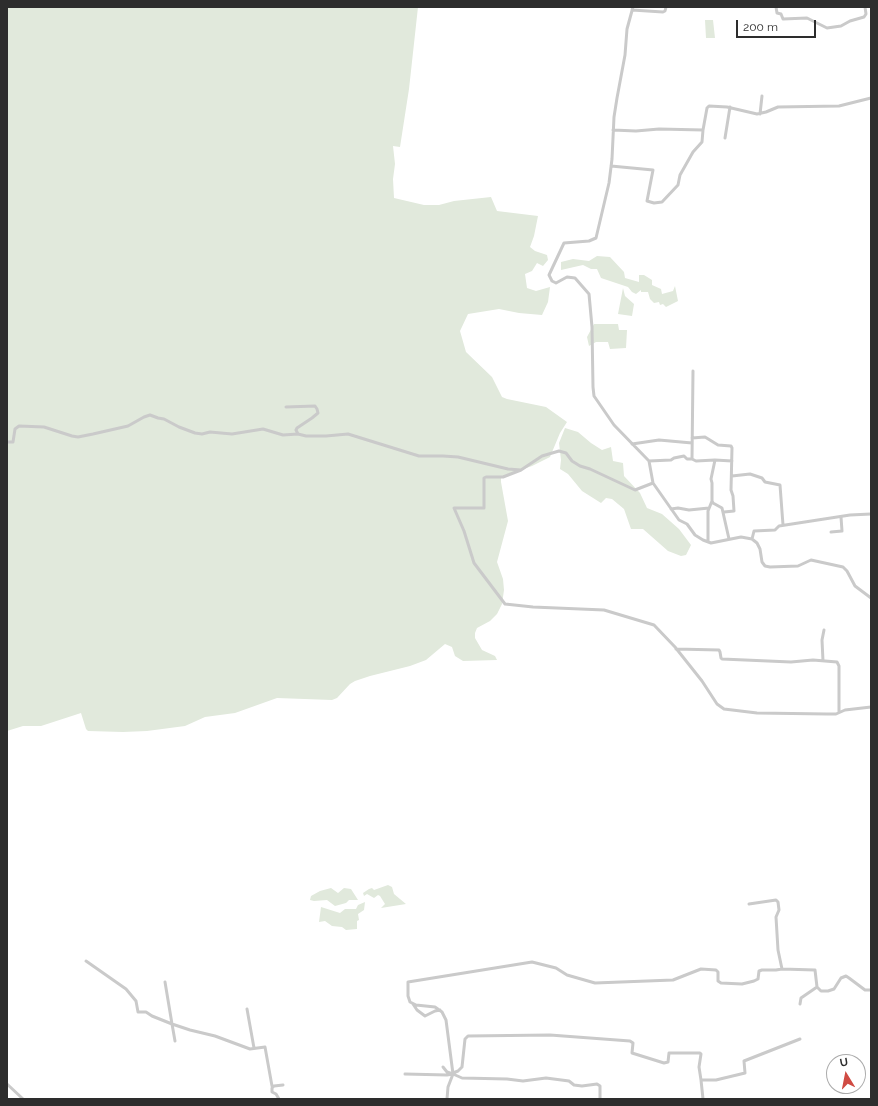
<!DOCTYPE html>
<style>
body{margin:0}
#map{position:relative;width:878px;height:1106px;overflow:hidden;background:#fff;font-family:Raleway,sans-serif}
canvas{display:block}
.frame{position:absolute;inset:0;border:8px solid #2d2d2d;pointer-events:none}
.north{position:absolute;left:826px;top:1054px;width:40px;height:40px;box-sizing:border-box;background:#fff;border:1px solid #ababab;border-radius:50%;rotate:350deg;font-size:11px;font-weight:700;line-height:16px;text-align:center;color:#2d2d2d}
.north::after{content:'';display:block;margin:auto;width:14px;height:18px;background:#d04b43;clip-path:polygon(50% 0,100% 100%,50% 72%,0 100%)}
.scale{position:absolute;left:736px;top:20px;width:80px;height:18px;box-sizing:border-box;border:2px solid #2d2d2d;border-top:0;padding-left:5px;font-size:12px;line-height:14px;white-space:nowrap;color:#2d2d2d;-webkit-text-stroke:3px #fff;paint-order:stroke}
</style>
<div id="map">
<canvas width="878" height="1106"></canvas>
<div class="frame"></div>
<div class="north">U</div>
<div class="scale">200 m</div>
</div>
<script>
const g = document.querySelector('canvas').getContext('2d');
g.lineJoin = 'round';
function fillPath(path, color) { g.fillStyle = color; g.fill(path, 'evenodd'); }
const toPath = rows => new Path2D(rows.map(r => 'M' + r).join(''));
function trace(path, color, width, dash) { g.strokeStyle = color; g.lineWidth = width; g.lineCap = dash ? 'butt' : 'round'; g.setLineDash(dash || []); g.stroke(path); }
fillPath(toPath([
 [7,7,418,7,409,89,400,147,393,146,395,164,393,179,394,198,424,205,439,205,454,201,491,197,497,211,538,216,534,236,530,247,535,251,547,255,548,260,543,266,537,263,532,271,525,274,527,288,536,291,550,287,548,302,542,315,519,313,499,309,468,314,460,331,466,352,492,377,502,397,507,399,546,407,567,422,560,433,550,457,532,466,501,477,501,482,508,521,497,562,503,579,504,590,502,604,497,614,490,621,477,628,475,633,475,638,482,650,495,656,497,660,463,661,455,656,452,647,445,644,426,660,410,666,370,676,355,681,350,684,337,698,332,700,277,698,235,713,205,717,185,726,147,731,123,732,88,731,86,729,81,713,41,726,23,726,7,731],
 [705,20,713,20,715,38,706,38],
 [597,256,610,257,624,272,625,278,639,282,639,275,644,275,652,280,652,285,661,289,662,294,673,291,675,286,678,301,666,307,663,304,660,305,659,302,654,303,650,299,648,292,641,292,641,290,636,294,632,292,628,287,601,278,597,269,591,269,583,265,561,270,561,262,573,259,589,261],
 [623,288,625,296,634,304,632,316,618,314],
 [594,324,618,324,619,330,627,330,626,348,610,349,608,342,596,342,589,346,587,337],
 [565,428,578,432,591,443,602,450,611,447,613,461,623,463,624,476,640,493,647,508,662,514,679,529,691,545,686,555,681,556,668,551,643,529,631,529,624,509,612,499,606,498,601,503,582,491,568,474,560,469,561,460,559,443],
 [388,885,392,887,394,894,406,904,381,908,385,904,380,896,378,895,374,898,367,894,364,896,363,893,369,889,372,888,374,890],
 [331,888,338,893,344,888,351,889,358,900,349,900,346,903,335,906,327,900,314,901,310,900,311,896,320,891],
 [365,902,364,910,358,914,359,920,357,921,357,929,346,930,342,927,332,926,325,921,319,922,321,907,340,913,345,909,356,909,358,905]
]), '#e1e9dc');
trace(toPath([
 [633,7,627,29,625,55,617,98,614,117,612,159,609,183,596,238,589,241,564,243,549,275,552,281,556,283,567,277,575,278,589,294,592,327,593,387,594,396,614,425,649,461,653,483],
 [776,7,777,13,781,14,783,19,807,18,827,28,841,26,850,21,864,17,866,14,865,7],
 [632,10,663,12,665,11,666,7],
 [760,114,762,96],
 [613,130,636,131,659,129,703,130,707,108,709,106,727,107,757,114,766,112,778,107,839,106,871,98],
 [725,138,730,107],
 [611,166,653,170,647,201,654,203,662,202,678,185,680,175,693,152,702,142,703,130],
 [693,371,692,459,696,461,715,460,711,479,712,483,712,501,713,503,722,508,729,539],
 [286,407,315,406,317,409,318,413,312,418,297,428,296,430,298,434],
 [692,438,705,437,718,445,731,446,732,448,731,490,733,496,734,511,724,512],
 [7,442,13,442,15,429,19,426,44,427,72,436,78,437,93,434,128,426,144,417,150,415,158,418,164,419,179,427,195,433,202,434,210,432,232,434,263,429,283,435,298,434,306,436,326,436,348,434,419,456,443,456,458,457,508,469,521,470,542,456,559,451,566,453,572,461,580,466,590,469,635,490,653,483,679,520,687,524,695,535,703,540,711,543,741,537,752,539,757,543,760,549,762,562,765,566,770,567,798,566,811,560,843,567,847,571,855,586,871,598],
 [632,444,659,440,692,443],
 [715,460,732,461],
 [649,461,671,460,674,458,684,456,687,459,692,459],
 [521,470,503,477,486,477,484,478,484,508,454,508,464,531,474,563,505,604,533,607,604,610,654,625,675,647,702,681,717,704,724,709,757,713,827,714,836,714,845,710,871,707],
 [732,476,750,474,762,478,765,482,780,485,783,525],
 [671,509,678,508,689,510,709,508],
 [831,532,842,531,841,517],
 [752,539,754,531,775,530,779,526,850,515,871,514],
 [708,542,708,511,712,501],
 [676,649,719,650,720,652,721,658,722,659,791,662,813,660,837,662,839,666,839,712],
 [823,661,822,640,824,630],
 [86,961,126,989,136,1001,138,1012,146,1012,152,1016,172,1024,165,982],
 [782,969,815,970,817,987,821,991,828,991,834,989,841,978,846,976,849,978,865,990,871,990],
 [413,1004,417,1010,425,1016,435,1011,440,1010],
 [800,1004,801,998,817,987],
 [247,1009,254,1048],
 [175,1041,172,1024,190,1030,215,1036,250,1049,265,1047,272,1086],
 [443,1067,447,1072,453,1074],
 [453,1073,458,1071,462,1067,465,1039,468,1036,550,1035,630,1041,633,1043,632,1053,664,1063,668,1062,669,1053,700,1053,701,1054,699,1067,701,1080,716,1080,745,1073,744,1061,800,1039],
 [405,1074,447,1075,453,1074],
 [453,1074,462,1078,507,1079,523,1081,546,1078,569,1081,574,1085,582,1086,597,1084,600,1086,600,1099],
 [701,1080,703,1099],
 [7,1084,23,1099],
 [279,1099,276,1094,272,1092,272,1088,274,1086,283,1085],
 [447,1099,448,1087,453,1074,446,1020,442,1012,435,1007,416,1005,410,1002,408,996,408,982,532,962,556,968,567,975,595,983,673,980,701,969,716,970,718,972,718,981,721,983,742,984,754,981,758,979,759,971,762,970,776,970,782,969,778,950,776,917,779,910,778,902,776,900,749,904]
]), '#cacaca', 3);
</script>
